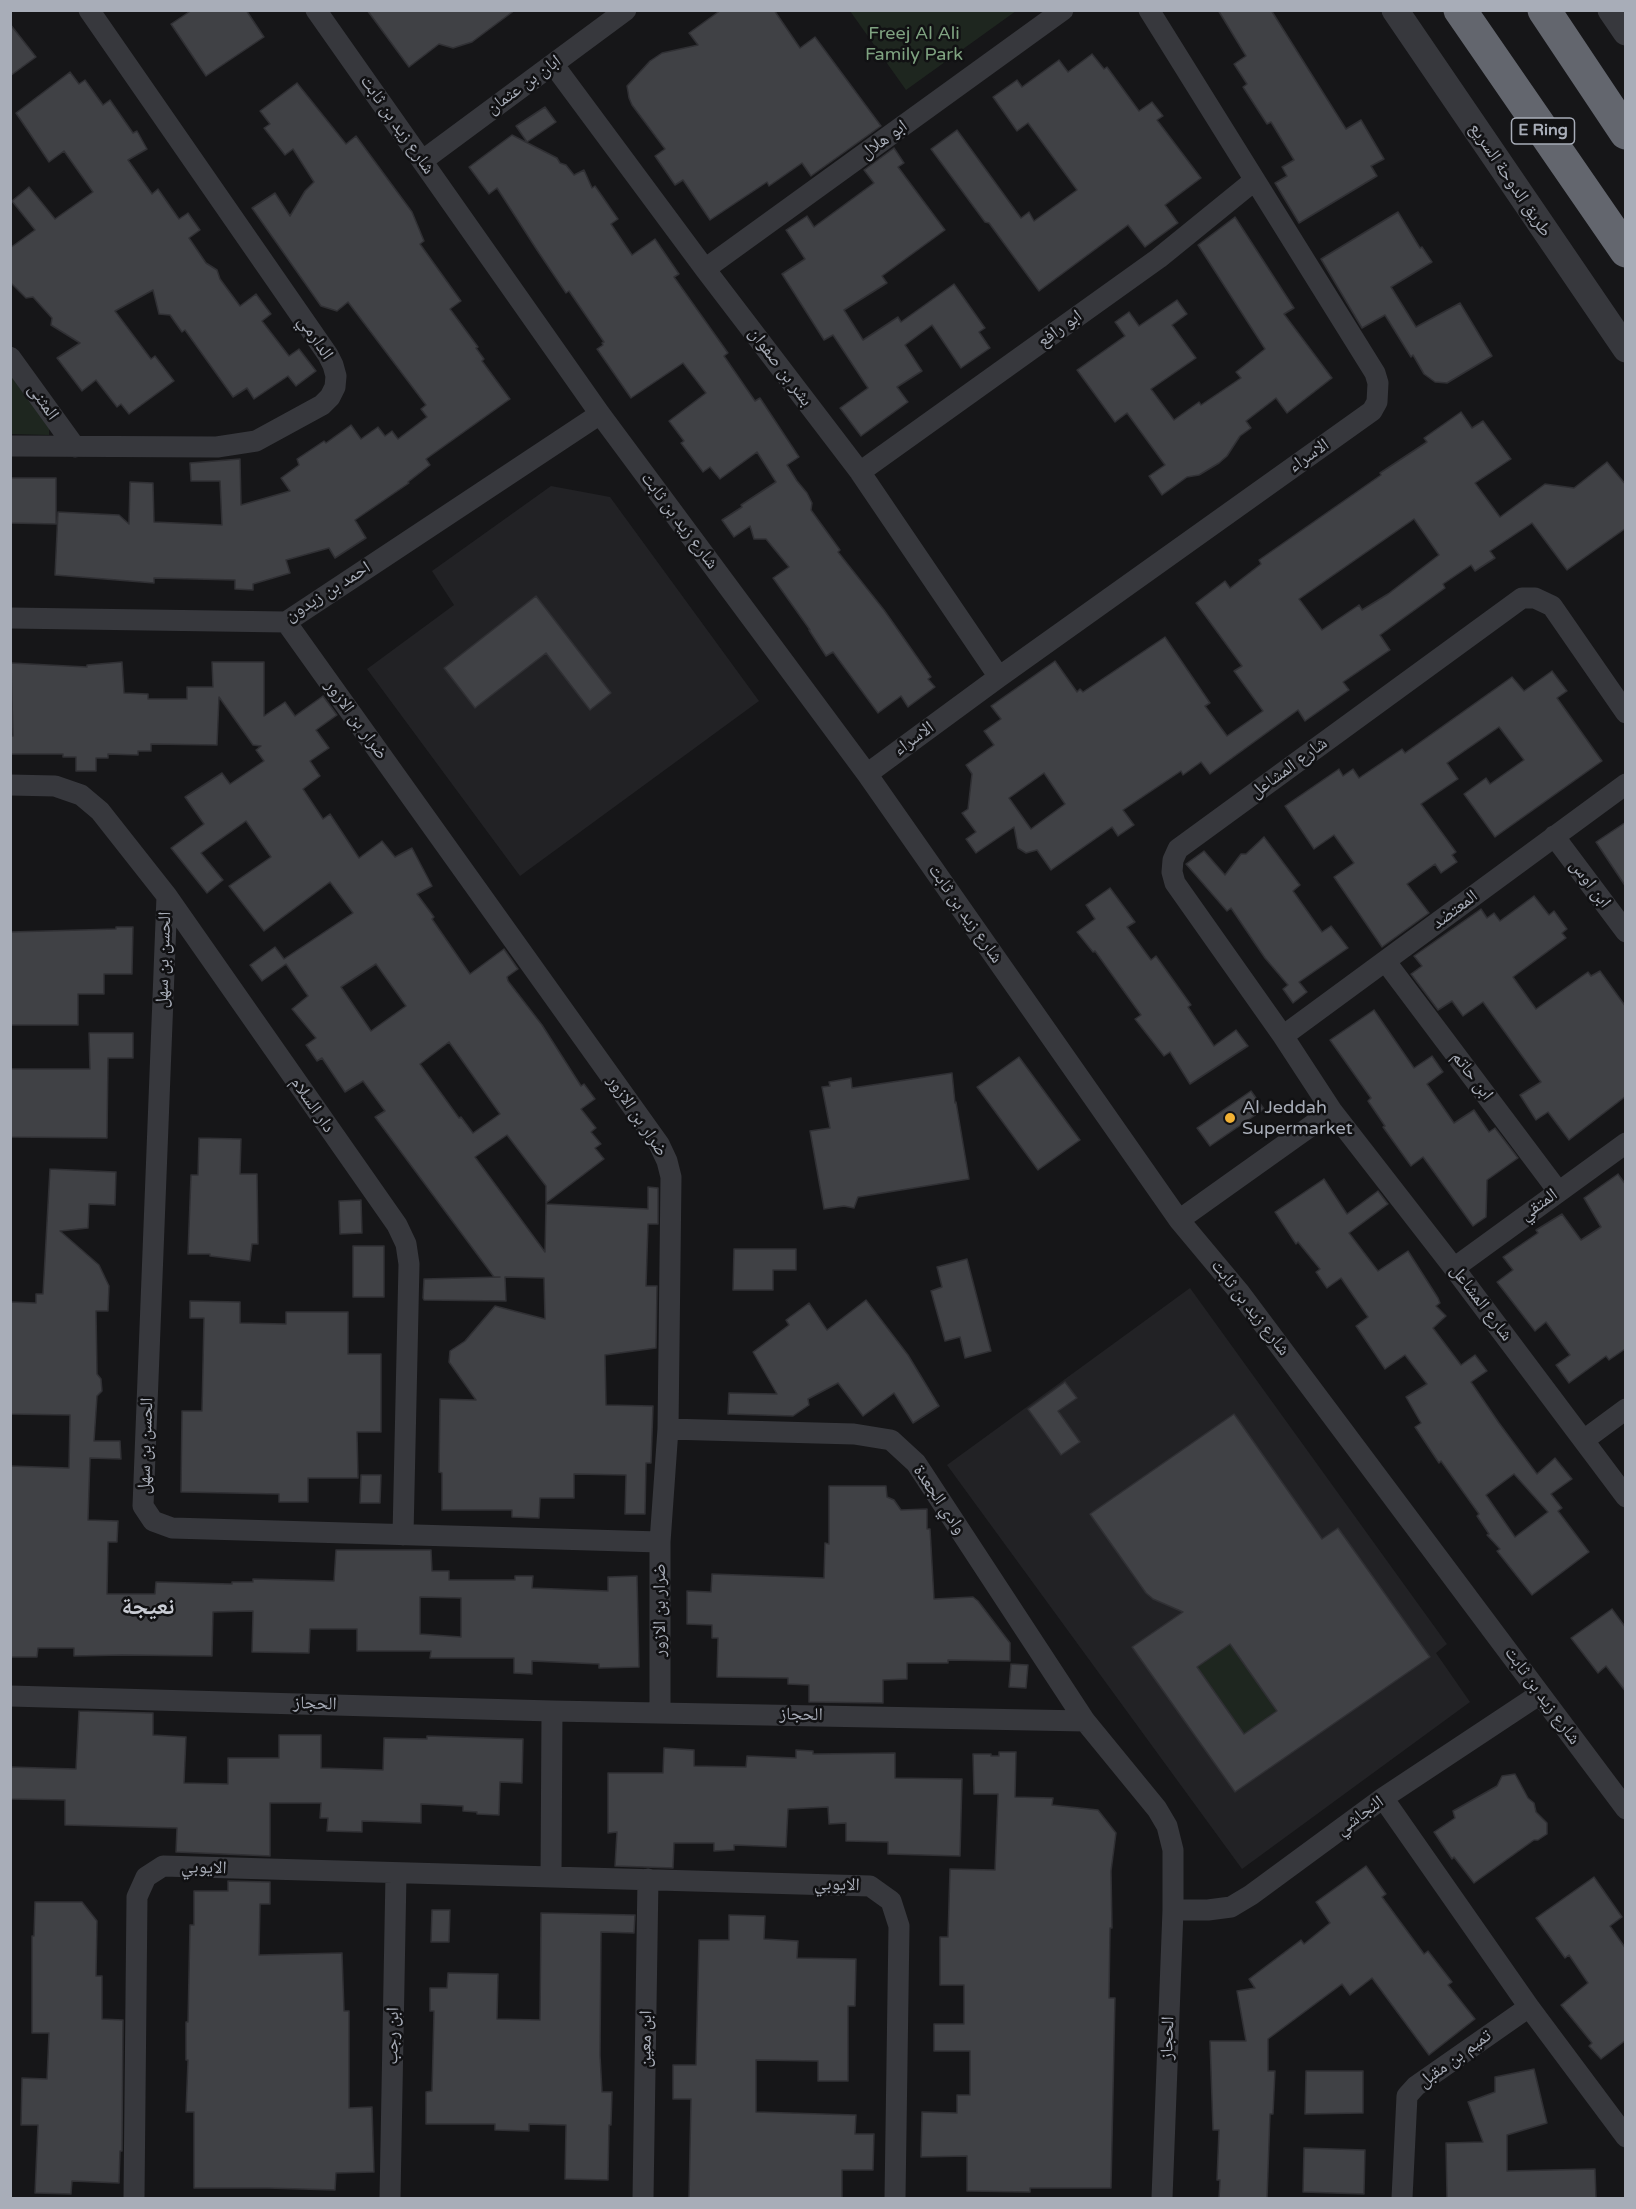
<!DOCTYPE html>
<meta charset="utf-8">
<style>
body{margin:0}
#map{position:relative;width:1636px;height:2209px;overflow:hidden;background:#161618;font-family:"Varela Round",sans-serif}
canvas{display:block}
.frame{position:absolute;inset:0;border:12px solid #a8adb8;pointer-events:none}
</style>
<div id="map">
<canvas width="1636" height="2209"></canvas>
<div class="frame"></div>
</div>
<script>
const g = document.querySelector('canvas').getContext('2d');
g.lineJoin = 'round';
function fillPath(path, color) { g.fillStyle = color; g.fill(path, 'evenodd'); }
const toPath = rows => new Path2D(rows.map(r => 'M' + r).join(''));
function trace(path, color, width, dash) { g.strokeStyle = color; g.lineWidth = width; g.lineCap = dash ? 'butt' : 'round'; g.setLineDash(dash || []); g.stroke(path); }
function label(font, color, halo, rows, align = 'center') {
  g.font = font + ' "Varela Round","Noto Naskh Arabic",sans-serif'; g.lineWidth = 5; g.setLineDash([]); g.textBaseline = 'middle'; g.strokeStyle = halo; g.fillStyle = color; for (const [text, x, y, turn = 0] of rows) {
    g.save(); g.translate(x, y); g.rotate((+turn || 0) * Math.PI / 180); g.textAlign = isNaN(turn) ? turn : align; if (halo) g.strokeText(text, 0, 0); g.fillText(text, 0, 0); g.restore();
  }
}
fillPath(toPath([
 [551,486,610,497,759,701,520,876,367,669,454,605,432,571],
 [1190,1288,1447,1644,1436,1653,1470,1702,1242,1869,947,1465]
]), '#222225');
fillPath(toPath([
 [850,11,1016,11,906,90],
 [10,365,49,420,49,435,11,434],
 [1230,1644,1277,1711,1244,1734,1197,1667]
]), '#1e261f');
const building = toPath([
 [192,10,246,10,264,37,206,76,171,24,192,10],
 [367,10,515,10,472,42,453,48,439,44,409,67,367,10],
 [721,10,774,10,800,48,815,37,881,126,811,176,802,163,769,186,767,182,710,220,683,180,675,185,655,156,665,149,632,105,629,98,627,86,650,61,662,53,698,45,689,33,721,10],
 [1218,10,1271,10,1346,129,1361,120,1384,159,1371,166,1377,176,1299,223,1275,183,1287,176,1282,167,1294,160,1271,122,1267,124,1243,87,1247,84,1234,64,1246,56,1218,10],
 [10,24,36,57,10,76,10,24],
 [1092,54,1104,69,1107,67,1139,111,1152,102,1163,116,1157,120,1201,178,1165,205,1178,223,1145,247,1128,225,1039,291,989,223,985,222,931,149,957,130,1021,218,1029,212,1034,221,1077,190,1028,123,1017,131,993,97,1017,80,1022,87,1059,60,1068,72,1092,54],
 [70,72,79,84,85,80,103,105,110,100,133,133,137,131,147,149,128,160,152,194,158,189,179,219,188,213,200,230,189,238,206,263,217,270,220,279,240,306,256,294,271,314,262,321,289,356,299,349,316,371,296,386,288,376,254,399,247,388,233,397,185,330,182,332,170,315,159,314,153,290,115,311,151,359,155,356,174,381,129,414,121,404,117,407,96,380,82,391,57,358,80,343,51,325,52,318,33,297,26,298,10,282,10,248,35,230,12,201,29,187,55,219,93,192,64,151,49,162,16,113,70,72],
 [297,83,346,144,356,136,412,212,424,241,420,244,461,301,450,309,478,347,476,348,484,359,482,361,510,399,426,459,430,465,408,482,409,483,355,520,366,538,335,558,329,548,286,560,290,573,253,584,253,590,235,589,235,580,154,578,154,583,55,575,58,512,119,515,129,524,130,482,153,483,154,522,222,525,220,481,191,481,190,463,240,459,241,505,290,491,281,478,299,465,297,459,324,441,326,443,351,425,361,439,378,427,385,436,392,431,398,439,427,417,421,409,426,405,348,302,337,311,321,306,252,208,275,193,290,216,305,191,314,182,293,149,285,155,264,128,270,124,260,111,297,83],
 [545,107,556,122,527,142,516,126,545,107],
 [512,135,557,158,560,163,566,165,574,175,584,170,592,188,595,186,618,219,611,224,632,255,655,239,679,274,674,277,728,353,724,356,755,401,760,398,799,457,787,465,797,481,807,493,812,503,811,510,840,550,838,552,884,610,931,677,928,679,935,687,908,707,901,696,878,713,833,652,826,656,809,630,810,630,773,578,789,567,766,539,754,539,750,526,734,537,722,520,742,507,741,505,776,482,757,452,720,479,710,467,703,472,681,443,684,441,669,421,706,393,683,363,631,398,597,349,603,345,602,343,604,342,569,291,566,293,537,250,497,188,489,194,469,167,512,135],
 [894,148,904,163,898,167,945,230,882,276,887,283,844,310,863,340,898,317,901,322,954,284,985,328,979,332,990,348,961,368,932,325,905,345,922,371,897,387,908,402,861,436,840,408,868,388,833,335,824,340,782,274,805,259,786,230,807,216,814,227,874,183,864,170,894,148],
 [1398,212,1420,248,1422,247,1432,262,1391,287,1416,327,1460,303,1492,356,1447,383,1435,382,1424,374,1413,355,1411,357,1385,315,1362,328,1321,259,1398,212],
 [1235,217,1294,308,1284,314,1332,378,1287,413,1276,398,1246,421,1251,428,1240,436,1227,456,1219,463,1199,475,1187,477,1162,495,1149,476,1165,465,1127,413,1115,422,1077,370,1125,336,1115,322,1129,312,1139,326,1177,300,1187,314,1172,325,1196,358,1151,389,1174,420,1199,402,1201,405,1241,378,1236,372,1265,349,1198,245,1235,217],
 [1461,412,1472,428,1483,421,1511,459,1475,483,1500,517,1545,484,1574,488,1607,462,1626,485,1626,528,1567,570,1532,523,1490,551,1495,558,1475,571,1471,565,1443,584,1445,588,1380,635,1390,650,1343,682,1349,690,1305,721,1298,710,1210,774,1201,762,1183,775,1181,771,1123,810,1134,825,1118,836,1112,827,1051,870,1037,850,1026,853,1018,848,1014,827,976,853,966,839,976,832,962,813,968,809,972,774,966,765,994,745,984,731,1001,719,991,706,1055,661,1077,692,1080,689,1083,692,1165,637,1210,703,1205,706,1227,736,1263,711,1234,671,1242,666,1196,603,1225,581,1230,588,1261,564,1259,560,1381,475,1380,473,1427,442,1424,438,1461,412],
 [1414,519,1439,555,1388,594,1362,610,1359,605,1322,630,1299,599,1414,519],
 [1044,773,1065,804,1031,829,1009,798,1044,773],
 [10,478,56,478,56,524,10,523,10,478],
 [536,596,611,693,590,710,546,653,475,708,444,668,536,596],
 [122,662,124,693,148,694,148,699,187,699,187,687,213,687,212,662,264,662,264,716,285,702,295,716,323,696,337,715,316,730,329,748,310,761,320,776,303,789,323,819,330,814,359,858,382,841,395,857,412,848,432,886,417,894,434,917,432,919,470,974,504,949,518,969,507,977,508,981,542,1025,581,1086,584,1084,595,1099,581,1109,596,1128,591,1132,601,1144,595,1148,604,1159,546,1203,546,1186,507,1135,475,1157,545,1252,546,1204,648,1209,648,1187,658,1188,658,1224,648,1224,646,1286,657,1286,656,1348,605,1355,606,1405,653,1406,651,1463,646,1463,645,1514,625,1514,626,1475,574,1474,574,1498,540,1498,539,1518,512,1517,512,1510,442,1510,442,1473,439,1472,440,1399,476,1400,449,1362,450,1351,465,1341,495,1306,545,1319,544,1278,505,1277,506,1301,424,1300,423,1298,424,1279,500,1277,494,1277,375,1117,385,1111,363,1081,345,1092,322,1058,317,1061,306,1045,316,1038,292,1009,308,996,286,964,262,981,250,965,275,947,284,959,353,913,330,882,264,931,229,886,271,857,246,821,201,853,223,880,207,893,171,848,204,824,185,797,222,773,230,784,264,761,256,750,261,746,253,745,219,697,217,745,151,744,151,751,138,751,138,755,108,754,108,758,96,758,96,771,76,771,76,757,63,757,63,754,10,754,10,736,13,736,11,663,87,667,87,665,122,662],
 [376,964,406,1006,371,1031,341,987,376,964],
 [449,1042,500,1114,473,1133,461,1117,459,1118,420,1064,449,1042],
 [1552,671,1567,691,1557,698,1602,761,1495,837,1464,794,1486,778,1490,784,1524,760,1499,727,1447,763,1458,779,1421,804,1456,852,1452,855,1457,862,1441,873,1435,864,1407,884,1429,913,1382,947,1334,877,1354,863,1334,835,1314,849,1285,806,1339,769,1343,776,1353,769,1359,778,1402,749,1405,753,1512,677,1524,691,1552,671],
 [1626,822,1626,887,1596,842,1626,822],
 [1264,837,1300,885,1293,891,1322,932,1331,926,1348,948,1299,982,1307,992,1293,1003,1283,989,1288,985,1265,958,1231,908,1227,911,1186,864,1204,851,1225,875,1241,854,1246,854,1264,837],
 [1110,888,1135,922,1127,927,1151,960,1156,956,1191,1005,1188,1007,1214,1046,1236,1030,1248,1046,1190,1084,1170,1052,1164,1056,1135,1019,1141,1015,1095,951,1093,952,1077,932,1095,919,1086,905,1110,888],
 [1534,896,1549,915,1554,911,1567,929,1562,933,1566,938,1513,977,1536,1009,1588,972,1591,976,1600,971,1626,1007,1626,1096,1569,1140,1548,1112,1536,1120,1520,1095,1541,1082,1483,1002,1463,1016,1452,1001,1438,1010,1411,974,1422,966,1414,956,1481,909,1487,918,1494,913,1500,921,1534,896],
 [116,927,133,927,132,974,104,974,104,994,78,994,78,1025,10,1025,10,932,116,929,116,927],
 [1374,1010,1414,1068,1432,1056,1443,1072,1427,1084,1454,1123,1474,1110,1489,1132,1495,1128,1518,1158,1487,1180,1486,1217,1473,1226,1423,1157,1411,1166,1383,1127,1385,1126,1368,1101,1371,1098,1330,1040,1374,1010],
 [89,1033,133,1033,133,1058,108,1058,107,1138,10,1137,10,1069,90,1069,89,1033],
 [1019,1057,1080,1140,1038,1170,977,1087,1019,1057],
 [952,1073,955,1103,956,1102,969,1179,858,1197,854,1208,844,1206,824,1209,810,1131,830,1128,822,1087,830,1086,829,1082,851,1078,852,1088,952,1073],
 [1251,1091,1264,1109,1210,1146,1197,1128,1251,1091],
 [199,1138,241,1139,240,1174,257,1174,258,1244,252,1244,250,1261,210,1256,210,1254,188,1254,191,1175,198,1175,199,1138],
 [50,1169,116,1172,115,1205,89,1204,88,1228,60,1231,99,1265,109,1286,108,1311,96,1311,97,1374,101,1379,102,1391,97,1396,94,1441,120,1441,121,1459,90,1458,88,1520,118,1521,117,1542,108,1542,107,1594,155,1594,156,1582,232,1584,232,1582,253,1582,253,1579,334,1581,336,1550,431,1550,432,1571,449,1571,449,1580,515,1580,515,1576,533,1576,532,1588,608,1591,608,1577,637,1576,639,1667,599,1668,599,1664,532,1661,532,1674,514,1673,514,1658,430,1658,431,1651,357,1651,357,1629,310,1629,309,1653,252,1652,253,1611,213,1612,212,1656,123,1655,74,1656,74,1648,38,1648,37,1657,10,1657,10,1466,69,1468,70,1415,10,1414,10,1302,36,1303,36,1294,43,1294,50,1169],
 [420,1597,461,1598,461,1637,420,1634,420,1597],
 [1618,1174,1626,1185,1625,1349,1609,1360,1606,1356,1569,1383,1556,1365,1570,1355,1546,1322,1535,1331,1497,1282,1513,1270,1503,1257,1538,1233,1536,1230,1562,1214,1581,1240,1601,1227,1584,1198,1618,1174],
 [1324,1179,1347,1214,1378,1191,1388,1204,1349,1233,1378,1271,1408,1251,1438,1298,1440,1303,1436,1306,1446,1316,1433,1328,1461,1365,1475,1355,1487,1371,1471,1382,1499,1423,1537,1474,1555,1458,1572,1479,1551,1494,1562,1508,1558,1511,1589,1552,1532,1595,1497,1551,1500,1549,1487,1535,1489,1534,1477,1516,1479,1514,1441,1461,1439,1463,1415,1427,1421,1423,1406,1397,1427,1384,1405,1355,1385,1369,1356,1326,1368,1317,1341,1278,1327,1288,1316,1272,1320,1269,1298,1242,1296,1244,1275,1212,1324,1179],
 [1514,1474,1548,1512,1515,1537,1486,1495,1514,1474],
 [361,1200,362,1233,340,1234,339,1201,361,1200],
 [353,1246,384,1246,384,1297,353,1297,353,1246],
 [734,1249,796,1249,796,1270,773,1270,773,1290,733,1290,734,1249],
 [967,1259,991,1351,965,1358,960,1337,945,1341,931,1291,942,1287,937,1267,967,1259],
 [866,1300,908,1355,939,1406,913,1423,894,1393,863,1416,838,1383,808,1399,809,1405,793,1416,728,1414,729,1393,777,1394,753,1352,789,1325,786,1320,809,1303,827,1330,866,1300],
 [190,1301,240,1302,240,1323,286,1324,286,1312,348,1312,348,1354,381,1354,381,1432,357,1432,358,1478,308,1478,308,1502,279,1502,279,1494,181,1492,182,1411,202,1411,204,1318,190,1318,190,1301],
 [1065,1382,1077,1398,1058,1411,1080,1442,1061,1455,1028,1409,1065,1382],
 [1234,1414,1322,1539,1338,1528,1430,1657,1235,1792,1132,1647,1183,1612,1153,1599,1146,1593,1090,1514,1234,1414],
 [1230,1644,1277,1711,1244,1734,1197,1667,1230,1644],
 [361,1475,381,1475,380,1503,360,1503,361,1475],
 [829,1486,886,1486,887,1497,894,1500,901,1510,927,1509,927,1529,930,1529,934,1599,973,1597,978,1601,1010,1643,1010,1661,948,1660,948,1663,907,1663,907,1679,883,1680,883,1703,809,1702,809,1685,788,1684,788,1678,717,1677,718,1638,712,1638,712,1625,687,1624,687,1591,711,1592,712,1574,824,1578,825,1543,829,1544,829,1486],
 [1612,1609,1626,1628,1626,1692,1606,1666,1598,1673,1571,1638,1612,1609],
 [1011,1664,1028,1665,1026,1688,1009,1687,1011,1664],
 [79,1711,153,1713,153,1735,186,1737,184,1783,228,1784,228,1758,279,1758,279,1735,321,1735,321,1768,383,1770,384,1738,427,1739,427,1736,523,1739,522,1783,500,1782,499,1815,477,1814,477,1812,463,1811,463,1806,421,1804,421,1823,362,1821,362,1832,327,1831,328,1818,320,1818,321,1803,270,1803,270,1856,176,1852,177,1828,65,1825,65,1800,10,1799,10,1767,76,1769,79,1711],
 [664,1748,694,1750,694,1766,746,1767,747,1756,796,1758,796,1750,813,1751,813,1754,895,1753,895,1778,962,1779,960,1856,888,1854,888,1842,846,1841,846,1823,829,1824,828,1807,788,1809,786,1847,734,1845,734,1850,714,1851,714,1843,674,1843,673,1868,615,1866,617,1832,608,1833,608,1773,663,1773,664,1748],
 [999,1752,1016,1752,1015,1797,1053,1798,1052,1805,1098,1810,1116,1833,1111,1871,1112,1928,1110,1928,1109,1998,1115,1998,1111,2188,1030,2188,1030,2192,967,2191,967,2156,921,2157,922,2112,957,2113,957,2095,970,2095,970,2051,934,2051,934,2024,964,2024,964,1985,940,1985,940,1937,948,1937,950,1869,995,1870,998,1794,974,1794,973,1754,991,1754,991,1756,999,1756,999,1752],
 [1515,1774,1528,1798,1534,1803,1536,1812,1547,1823,1547,1834,1538,1840,1534,1840,1474,1883,1454,1857,1452,1859,1434,1832,1455,1818,1453,1811,1497,1786,1502,1776,1515,1774],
 [1366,1866,1386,1894,1382,1897,1424,1954,1428,1951,1452,1982,1448,1985,1475,2019,1429,2055,1372,1978,1350,1995,1342,1984,1268,2039,1268,2071,1275,2071,1273,2114,1270,2114,1267,2199,1219,2199,1220,2180,1217,2180,1219,2130,1213,2130,1210,2041,1246,2041,1237,1991,1255,1988,1249,1979,1301,1940,1304,1944,1330,1923,1316,1902,1366,1866],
 [1594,1877,1622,1917,1610,1926,1626,1949,1626,2040,1601,2059,1589,2046,1592,2043,1561,2005,1588,1983,1569,1955,1565,1958,1536,1918,1594,1877],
 [228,1881,270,1882,270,1904,260,1904,259,1955,342,1953,344,2011,349,2011,349,2108,372,2107,374,2172,336,2173,335,2190,267,2188,194,2188,194,2112,186,2112,188,2060,186,2060,186,2022,188,2022,190,1925,194,1925,194,1891,228,1891,228,1881],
 [35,1902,82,1902,97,1921,96,1976,102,1976,102,2019,123,2020,122,2151,120,2151,119,2183,72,2181,71,2194,35,2193,38,2125,21,2125,22,2078,47,2079,49,2033,32,2033,32,1936,34,1936,35,1902],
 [432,1910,450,1910,449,1942,431,1942,432,1910],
 [541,1913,635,1915,634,1933,601,1932,600,2055,602,2092,612,2092,611,2125,609,2125,608,2180,565,2179,566,2125,529,2124,529,2131,495,2130,495,2124,426,2124,426,2092,432,2091,434,2011,430,2011,430,1988,447,1988,448,1973,498,1974,497,2019,540,2020,541,1913],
 [729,1915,765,1916,764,1939,798,1941,797,1958,856,1959,855,2006,848,2006,848,2081,818,2081,818,2061,756,2060,756,2112,856,2115,855,2134,874,2134,873,2170,842,2170,842,2199,689,2199,691,2099,673,2099,673,2065,696,2065,699,1940,729,1940,729,1915],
 [1534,2069,1547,2123,1507,2135,1507,2171,1595,2169,1596,2199,1447,2199,1446,2143,1483,2142,1468,2102,1495,2092,1495,2077,1534,2069],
 [1306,2071,1363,2071,1363,2113,1305,2114,1306,2071],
 [1304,2148,1365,2150,1364,2194,1303,2192,1304,2148]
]);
fillPath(building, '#404145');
trace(building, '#303034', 1.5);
trace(toPath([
 [316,10,600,414,867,774,1179,1220,1240,1293,1626,1809],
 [553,64,705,269,860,472,999,677],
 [422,161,626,10],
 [705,269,1063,10],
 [10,357,75,447],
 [10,446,217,447,256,441,322,405,330,397,335,387,336,376,333,365,328,355,89,10],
 [860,472,1159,258,1255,180],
 [10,618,286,622,600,414],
 [286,622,659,1144,667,1161,671,1177,668,1429,660,1542,660,1713],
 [1626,713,1552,606,1535,598,1522,598,1178,849,1173,860,1172,872,1175,883,1283,1036,1332,1111,1454,1268,1626,1497],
 [867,774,999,677,1372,411,1377,402,1378,383,1375,373,1149,10],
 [10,785,55,786,81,795,100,811,167,896,397,1225,406,1244,409,1264,403,1535],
 [1554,836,1626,932],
 [167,896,143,1506,153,1521,172,1528,660,1542],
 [1386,962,1558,1191],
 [1283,1036,1626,784],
 [1179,1220,1332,1111],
 [1454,1268,1626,1143],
 [668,1429,854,1434,891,1440,916,1463,1085,1721,1157,1809,1167,1826,1173,1850,1173,1910,1162,2198],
 [1584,1440,1626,1409],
 [10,1696,552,1711,1085,1721],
 [1383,1798,1529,2007,1626,2137],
 [551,1877,552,1711],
 [1173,1910,1208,1910,1231,1907,1251,1895,1383,1798,1540,1694],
 [134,2198,137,1897,146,1877,163,1866,870,1886,891,1901,899,1926,895,2198],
 [390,2198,396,1874],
 [643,2198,648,1879],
 [1402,2198,1407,2096,1416,2086,1529,2007]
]), '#37383d', 21);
trace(toPath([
 [1395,10,1626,349],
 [1611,10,1626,32]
]), '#37383d', 27);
trace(toPath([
 [1460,10,1626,251],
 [1544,10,1626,133]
]), '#63666e', 33);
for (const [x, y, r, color] of [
 [1230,1118,6,"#f2b134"]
]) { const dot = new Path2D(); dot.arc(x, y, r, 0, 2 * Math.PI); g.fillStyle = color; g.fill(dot); trace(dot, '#111113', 2); }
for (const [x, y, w] of [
 [1543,131,63]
]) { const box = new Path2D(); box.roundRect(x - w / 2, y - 13, w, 26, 4.5); g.fillStyle = '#111113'; g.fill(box); trace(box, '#a8adb8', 1.5); }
label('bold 16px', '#a8adb8', null, [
 ["E Ring",1543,131]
]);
label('18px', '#7fa381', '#111113', [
 ["Freej Al Ali",914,34],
 ["Family Park",914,55]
]);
label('18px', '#a8adb8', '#111113', [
 ["ابان بن عثمان",524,85,-36],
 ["شارع زيد بن ثابت",397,125,55],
 ["ابو هلال",884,140,-36],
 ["طريق الدوحة السريع",1510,180,56],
 ["ابو رافع",1060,329,-36],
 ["الدارمي",315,338,56],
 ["بشر بن صفوان",780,367,53],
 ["المثنى",43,402,55],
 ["الاسراء",1309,456,-35],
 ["شارع زيد بن ثابت",679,521,53],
 ["احمد بن زيدون",328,592,-32],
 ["ضرار بن الازور",356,720,54],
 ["الاسراء",914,739,-36],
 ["شارع المشاعل",1289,768,-36],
 ["ابن اوس",1590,884,53],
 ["المعتضد",1455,910,-37],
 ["شارع زيد بن ثابت",965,914,55],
 ["الحسن بن سهل",164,960,-88],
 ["ابن حاتم",1472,1076,53],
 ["دار السلام",312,1105,55],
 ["ضرار بن الازور",637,1116,56],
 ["المتقي",1539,1205,-36],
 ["شارع المشاعل",1481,1303,53],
 ["شارع زيد بن ثابت",1250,1308,52],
 ["الحسن بن سهل",146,1446,-88],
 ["وادي الجعدة",939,1500,56],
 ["ضرار بن الازور",660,1610,-90],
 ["شارع زيد بن ثابت",1542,1696,54],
 ["الحجاز",315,1704,2],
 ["الحجاز",801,1715,1],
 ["النجاشي",1360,1816,-36],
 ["الايوبي",204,1868,2],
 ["الايوبي",837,1885,2],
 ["ابن رجب",393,2036,-89],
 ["الحجاز",1168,2038,-88],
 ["ابن معين",646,2039,-89],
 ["تميم بن مقبل",1455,2059,-36]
]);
label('18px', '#a8adb8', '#111113', [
 ["Al Jeddah",1242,1108],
 ["Supermarket",1242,1129]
], 'left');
label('bold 24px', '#c9ccd4', '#111113', [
 ["نعيجة",148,1608]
]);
</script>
